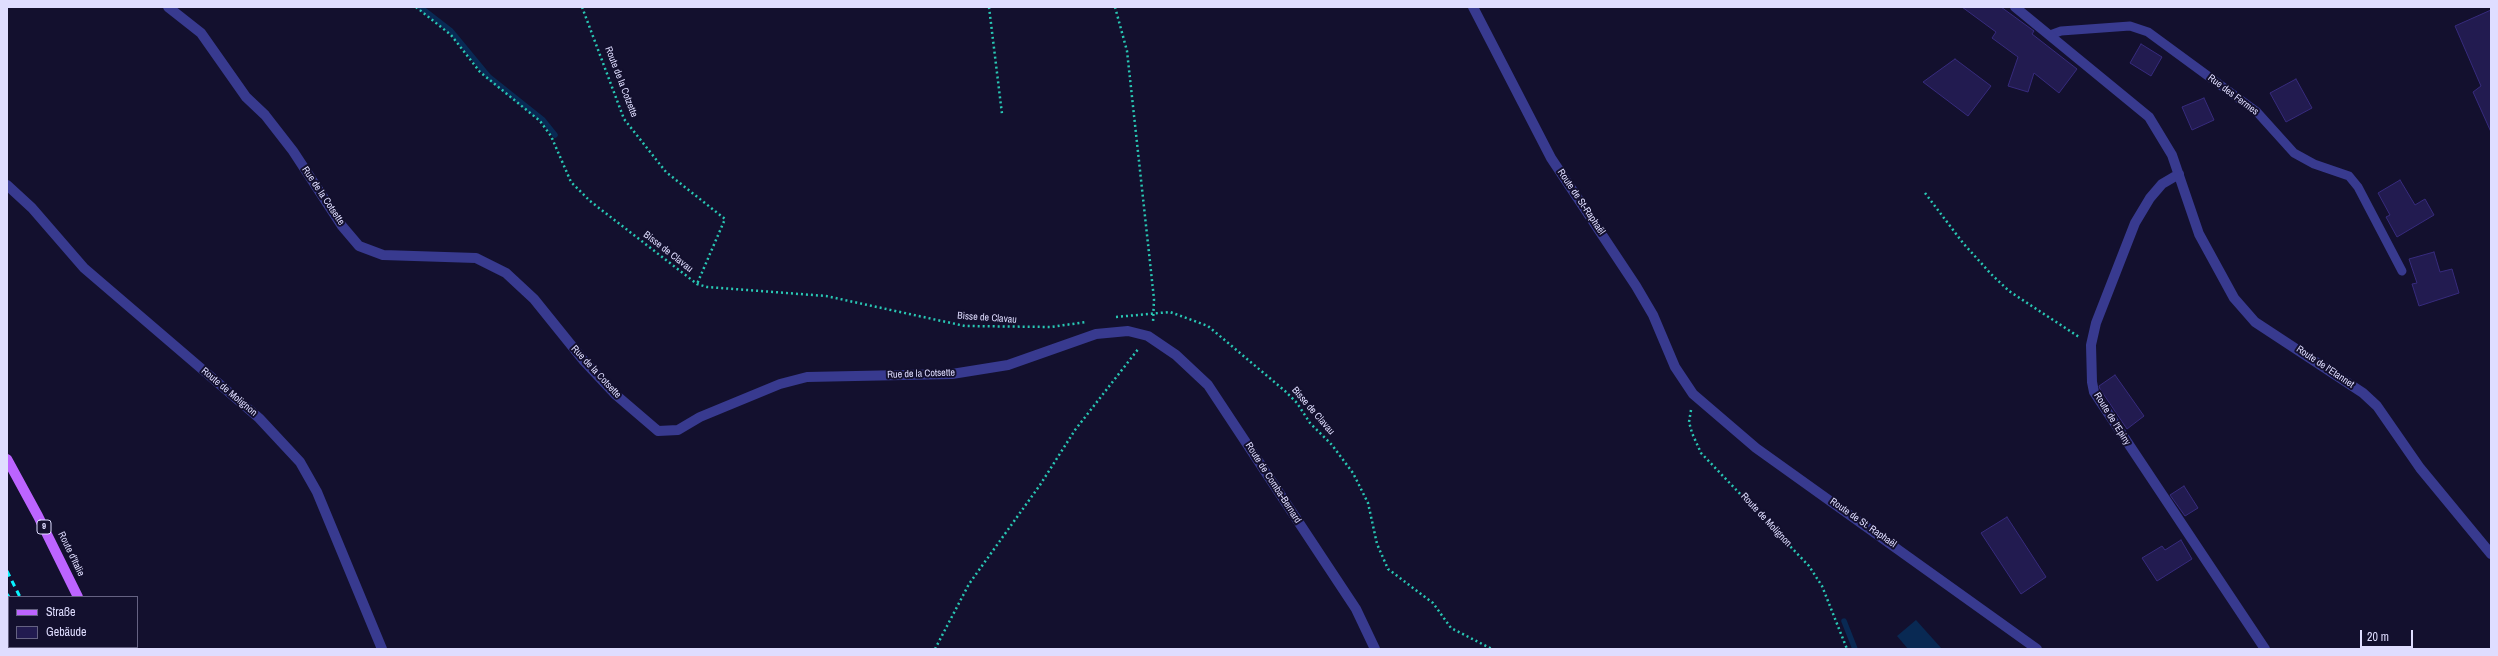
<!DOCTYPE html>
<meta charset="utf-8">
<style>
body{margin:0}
#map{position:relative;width:2498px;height:656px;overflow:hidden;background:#13102e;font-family:"Archivo Narrow",sans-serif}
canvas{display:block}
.frame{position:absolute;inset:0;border:8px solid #dfddff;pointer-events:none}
.legend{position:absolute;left:8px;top:596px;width:130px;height:52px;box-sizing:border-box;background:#13102e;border:1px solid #656282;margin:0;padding:5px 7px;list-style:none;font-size:12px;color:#dfddff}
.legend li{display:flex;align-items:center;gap:8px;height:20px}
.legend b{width:20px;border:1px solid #656282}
.scale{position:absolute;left:2360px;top:630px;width:53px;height:18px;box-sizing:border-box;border:2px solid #dfddff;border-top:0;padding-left:5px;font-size:12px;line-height:14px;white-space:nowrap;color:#dfddff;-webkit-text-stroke:3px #13102e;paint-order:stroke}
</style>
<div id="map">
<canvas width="2498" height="656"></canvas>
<div class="frame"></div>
<ul class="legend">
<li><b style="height:5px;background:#bc64ff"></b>Straße</li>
<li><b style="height:11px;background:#221b50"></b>Gebäude</li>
</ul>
<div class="scale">20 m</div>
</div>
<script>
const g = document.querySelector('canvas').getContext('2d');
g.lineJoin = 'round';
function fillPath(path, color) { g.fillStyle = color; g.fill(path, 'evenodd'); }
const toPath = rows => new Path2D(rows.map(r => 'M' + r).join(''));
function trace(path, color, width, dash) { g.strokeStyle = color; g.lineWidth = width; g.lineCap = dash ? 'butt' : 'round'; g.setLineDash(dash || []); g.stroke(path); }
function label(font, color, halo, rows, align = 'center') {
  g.font = font + ' "Archivo Narrow",sans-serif'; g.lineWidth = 4; g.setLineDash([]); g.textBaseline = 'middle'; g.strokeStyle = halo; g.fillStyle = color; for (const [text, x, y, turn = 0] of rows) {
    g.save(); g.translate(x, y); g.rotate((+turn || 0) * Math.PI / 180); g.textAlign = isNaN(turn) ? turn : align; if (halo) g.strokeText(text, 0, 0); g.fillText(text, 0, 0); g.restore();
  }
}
fillPath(toPath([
 [1916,620,1942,649,1908,649,1897,636]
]), '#092953');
trace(toPath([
 [420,7,451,31,489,77,543,120,555,135],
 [1844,621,1855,649]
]), '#092953', 5.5);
const building = toPath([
 [1962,7,2001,7,2034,31,2032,34,2077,69,2059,93,2034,73,2028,92,2008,86,2018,57,1992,38,1996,32,1962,7],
 [2491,10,2491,132,2473,92,2481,86,2455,26,2491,10],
 [2141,44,2162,57,2151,76,2130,63,2141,44],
 [1955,59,1991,86,1968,116,1923,82,1955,59],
 [2296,79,2312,108,2286,122,2270,93,2296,79],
 [2204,98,2214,120,2192,130,2182,107,2204,98],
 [2400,180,2415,205,2425,199,2434,215,2397,237,2386,217,2390,215,2378,193,2400,180],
 [2434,252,2440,272,2452,269,2459,293,2419,306,2412,284,2417,283,2409,259,2434,252],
 [2115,375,2144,416,2127,429,2100,389,2099,386,2115,375],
 [2184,486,2198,508,2185,516,2170,495,2184,486],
 [2007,517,2046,577,2021,594,1981,533,2007,517],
 [2181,540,2192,559,2157,581,2142,558,2162,546,2165,550,2181,540]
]);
fillPath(building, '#221b50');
trace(building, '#372b7d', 1);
trace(toPath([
 [416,7,451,35,480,72,540,121,551,136,571,182,590,201,697,284,707,287,826,296,965,326,1051,327,1086,322],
 [582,7,624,119,666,172,725,219,697,284],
 [989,7,1002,114],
 [1115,7,1127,51,1154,299,1153,323],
 [1925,193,1963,243,1991,274,2009,291,2079,337],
 [1116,317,1170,312,1208,326,1285,391,1297,403,1310,423,1332,445,1353,473,1368,503,1377,544,1388,569,1433,603,1451,628,1492,649],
 [1691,410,1689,422,1692,433,1701,453,1809,566,1822,586,1847,649],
 [935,649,969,584,1040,485,1075,430,1139,348]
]), '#29c7b4', 2.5, [2, 3]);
trace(toPath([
 [2050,35,2061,31,2130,26,2148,32,2257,112,2294,153,2314,164,2349,176,2358,187,2402,271]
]), '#383a8f', 9);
trace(toPath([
 [168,7,201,33,246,97,265,115,293,151,342,226,359,246,383,255,476,258,506,273,534,299,584,361,616,395,658,431,678,430,700,417,780,384,807,377,952,374,1008,365,1096,334,1128,331,1148,336,1176,355,1208,385,1356,609,1375,649],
 [1473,7,1551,158,1636,286,1653,315,1675,367,1693,394,1756,448,2037,649],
 [2015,7,2149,117,2172,155,2199,234,2234,298,2255,322,2363,393,2377,406,2420,468,2491,554],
 [2179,174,2162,184,2150,198,2135,223,2096,323,2091,345,2092,382,2094,392,2265,649],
 [7,185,32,208,84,268,259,418,300,462,317,492,382,649]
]), '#383a8f', 10);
trace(toPath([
 [7,459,38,516,78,597],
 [101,647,102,649]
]), '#bc64ff', 10);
trace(toPath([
 [7,571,20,597],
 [7,594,9,597],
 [33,647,34,649],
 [44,647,45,649]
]), '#09f4ff', 3, [6, 5]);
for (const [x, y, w] of [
 [44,527,14]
]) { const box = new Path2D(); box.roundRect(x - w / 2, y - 7, w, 14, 3); g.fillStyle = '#13102e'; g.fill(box); trace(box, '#dfddff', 1); }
label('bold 9px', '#dfddff', null, [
 ["9",44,527]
]);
label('10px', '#dfddff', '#13102e', [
 ["Route de la Cotzette",621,82,69],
 ["Rue des Fermes",2233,95,37],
 ["Rue de la Cotsette",323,196,56],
 ["Route de St-Raphaël",1581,202,56],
 ["Bisse de Clavau",668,252,38],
 ["Bisse de Clavau",987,318,4],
 ["Route de l'Etannet",2325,367,34],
 ["Rue de la Cotsette",596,372,47],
 ["Rue de la Cotsette",921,374,-2],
 ["Route de Molignon",229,392,40],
 ["Bisse de Clavau",1313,411,49],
 ["Route de l'Epiny",2112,419,58],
 ["Route de Comba-Bernard",1273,483,57],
 ["Route de Molignon",1766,520,47],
 ["Route de St. Raphaël",1863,523,35],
 ["Route d'Italie",71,554,64]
]);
</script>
